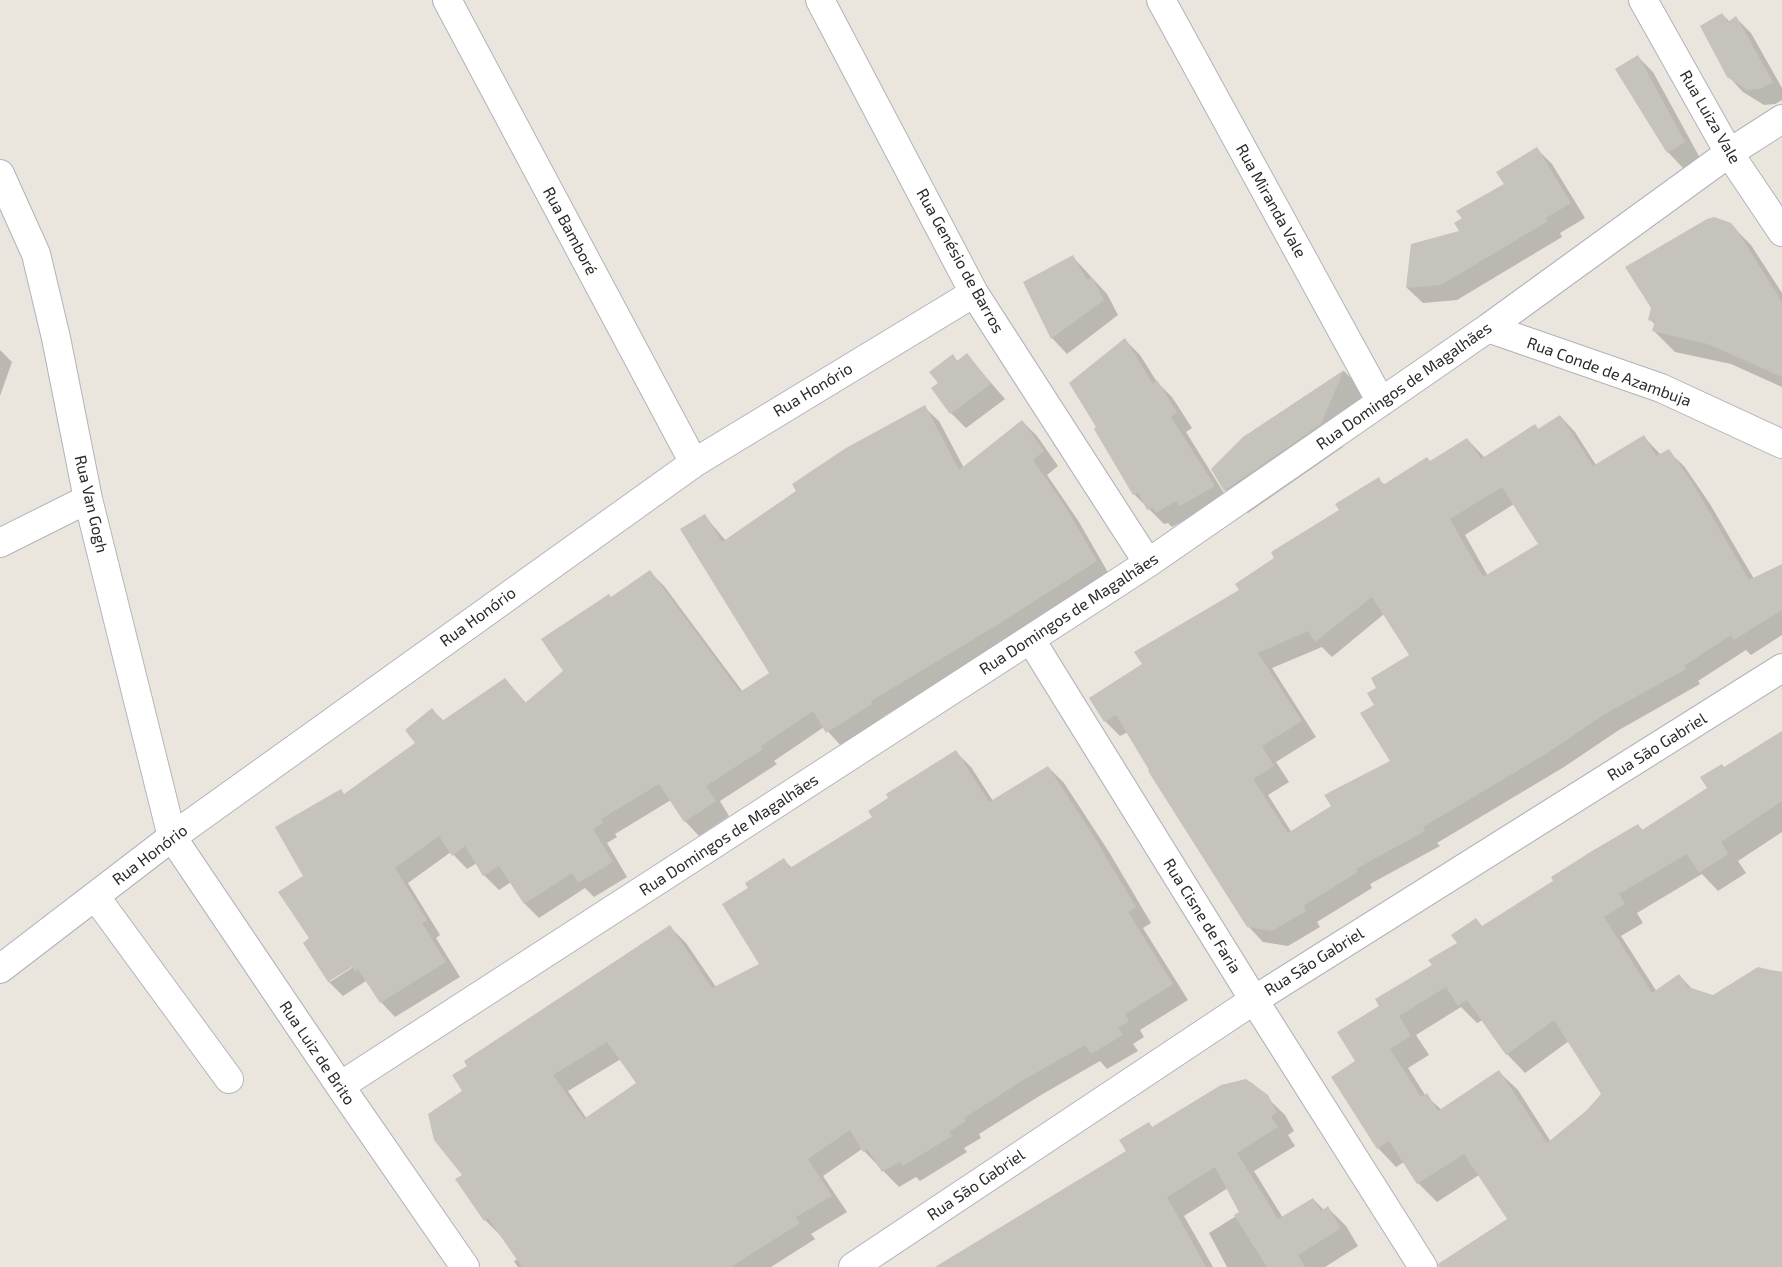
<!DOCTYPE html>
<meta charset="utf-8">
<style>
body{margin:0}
canvas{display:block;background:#eae5dd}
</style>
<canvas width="1782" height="1267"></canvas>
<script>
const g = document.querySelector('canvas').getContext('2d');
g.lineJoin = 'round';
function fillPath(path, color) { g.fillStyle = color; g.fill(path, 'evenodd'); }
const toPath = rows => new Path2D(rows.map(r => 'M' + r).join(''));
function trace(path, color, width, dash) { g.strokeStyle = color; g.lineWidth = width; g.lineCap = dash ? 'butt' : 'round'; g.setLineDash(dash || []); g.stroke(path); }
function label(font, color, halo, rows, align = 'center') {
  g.font = font + ' "Exo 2",sans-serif'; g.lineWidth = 5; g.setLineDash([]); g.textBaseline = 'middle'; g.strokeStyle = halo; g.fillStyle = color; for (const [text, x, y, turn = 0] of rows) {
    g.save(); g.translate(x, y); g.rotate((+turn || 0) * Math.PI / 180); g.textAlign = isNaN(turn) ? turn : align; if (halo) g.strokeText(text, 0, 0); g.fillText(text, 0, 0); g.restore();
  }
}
fillPath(toPath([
 [1722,14,1730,22,1736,18,1751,33,1782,88,1782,100,1775,104,1764,105,1743,92,1728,76],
 [1638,57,1653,72,1700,158,1683,168,1668,152],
 [1536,148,1552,164,1585,218,1560,233,1562,237,1457,300,1423,303,1407,288,1506,185],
 [1730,224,1751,245,1782,293,1782,387,1731,364,1675,352,1654,331,1656,325,1649,319],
 [1072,256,1107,294,1118,315,1067,354,1052,338],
 [1125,340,1140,355,1157,382,1172,397,1192,428,1186,432,1229,501,1196,520,1192,516,1172,527,1168,523,1164,524,1134,494],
 [0,350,12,362,0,396],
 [967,355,1005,399,966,428,951,413,939,383,953,356,958,362],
 [1344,371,1366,393,1343,447,1248,513,1225,490,1213,469,1244,438],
 [924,407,939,421,964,468,1022,421,1037,436,1058,466,1047,475,1079,522,1110,576,1017,636,884,716,886,719,842,747,824,727,774,761,777,764,720,801,729,816,699,836,685,821,671,800,615,834,617,837,607,843,627,877,594,897,585,888,539,918,525,904,511,882,499,890,484,875,477,863,467,869,451,852,408,883,440,935,436,938,460,977,395,1017,381,1002,366,981,343,996,329,982,311,939,345,795,417,744,432,710,444,721,505,679,526,703,565,672,612,599,650,572,664,586,743,692,771,673,705,516,726,541],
 [356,962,358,964,330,982,330,979],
 [1560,416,1575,432,1596,465,1644,437,1661,455,1668,451,1684,466,1710,504,1754,579,1782,565,1782,635,1751,655,1746,650,1698,681,1700,684,1619,730,1564,767,1437,843,1440,846,1370,884,1372,888,1317,922,1320,927,1288,946,1263,942,1248,926,1128,732,1120,736,1105,721,1143,664,1240,590,1378,479,1385,485,1431,462,1467,439,1485,458,1535,425,1539,430],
 [1514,504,1540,544,1488,576,1465,535],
 [1384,614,1410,655,1378,688,1376,705,1392,761,1333,807,1292,833,1268,795,1289,782,1276,762,1316,737,1272,668,1322,647,1332,657],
 [1782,732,1782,832,1738,861,1746,873,1718,891,1702,874,1637,913,1643,923,1621,936,1657,992,1679,975,1694,991,1713,997,1758,968,1782,972,1782,1267,1463,1267,1509,1219,1479,1175,1437,1202,1418,1183,1404,1162,1396,1167,1378,1148,1357,1061,1381,1006,1459,943,1476,920,1483,927,1638,826,1643,830,1709,789,1724,768],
 [1461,1007,1477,1023,1483,1020,1507,1054,1525,1073,1569,1041,1603,1094,1588,1111,1551,1142,1518,1090,1499,1072,1442,1110,1425,1095,1408,1068,1429,1055,1416,1035],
 [956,752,971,767,993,801,1048,767,1064,783,1109,852,1151,923,1143,928,1188,1000,1140,1030,1144,1037,1133,1044,1138,1051,1107,1069,1100,1061,1041,1095,979,1134,981,1138,964,1148,967,1152,920,1181,916,1177,899,1187,862,1149,823,1176,847,1212,811,1234,815,1239,771,1267,518,1267,514,1261,518,1259,501,1236,485,1220,463,1175,464,1092,670,927,686,943,716,987,761,964,750,888,784,860,792,868,874,818],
 [621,1059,638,1084,587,1119,568,1091],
 [1246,1080,1252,1083,1285,1115,1294,1131,1288,1135,1295,1146,1254,1171,1283,1218,1313,1199,1324,1210,1328,1208,1346,1226,1358,1246,1325,1267,1227,1267,1209,1233,1241,1213,1228,1188,1184,1216,1213,1267,938,1267,1127,1151,1149,1124,1153,1128]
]), '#0003');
fillPath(toPath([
 [1722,13,1728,22,1736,16,1773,82,1760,89,1747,90,1727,77,1700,26],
 [1638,55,1685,142,1667,153,1615,69],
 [1537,147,1571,203,1546,218,1548,221,1441,285,1406,288,1411,244,1459,231,1454,223,1462,218,1456,211,1504,184,1496,172],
 [1714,217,1731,223,1737,230,1782,302,1782,377,1708,344,1652,331,1655,322,1648,320,1651,308,1625,267,1707,219],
 [1073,255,1087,280,1092,277,1104,300,1051,339,1023,282],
 [1125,338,1153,384,1157,380,1177,412,1171,417,1215,486,1180,506,1176,501,1156,513,1153,508,1147,510,1138,492,1133,495,1094,429,1096,427,1069,383],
 [967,353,991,384,950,414,931,388,938,383,929,372,953,354,957,361],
 [1344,370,1321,424,1224,491,1211,469,1243,437],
 [925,405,959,470,1022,420,1044,451,1033,460,1065,506,1097,561,1002,622,871,701,872,704,826,733,813,711,761,746,763,749,706,786,716,801,684,822,659,784,601,819,603,823,593,829,613,862,578,883,572,873,524,904,499,866,483,876,465,846,452,856,439,836,395,868,427,920,422,923,446,962,380,1003,358,969,355,972,352,967,328,982,303,943,309,938,278,892,303,876,275,827,341,789,344,794,415,743,405,730,432,708,442,721,505,678,525,703,563,671,541,639,609,594,611,597,650,570,740,692,769,673,680,529,705,514,722,542,796,491,792,484,846,448],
 [1560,415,1593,466,1644,435,1656,456,1669,449,1695,487,1749,580,1782,564,1782,610,1734,640,1731,635,1684,666,1686,669,1603,715,1549,752,1423,827,1425,831,1356,869,1358,872,1303,906,1306,911,1272,931,1247,927,1148,771,1149,770,1116,715,1104,722,1089,698,1142,664,1134,652,1239,590,1235,584,1274,558,1271,552,1339,510,1335,504,1379,477,1383,485,1427,457,1430,461,1467,438,1481,459,1535,424,1538,429],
 [1502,487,1538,544,1483,577,1450,519],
 [1372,597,1409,655,1371,678,1376,688,1367,693,1374,705,1360,713,1390,761,1324,795,1331,806,1288,833,1253,779,1274,766,1262,746,1302,721,1258,653,1308,631,1315,642],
 [1782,731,1782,801,1721,842,1728,854,1699,873,1687,854,1619,894,1625,904,1604,917,1652,993,1679,974,1688,987,1713,995,1758,967,1782,973,1782,1267,1439,1267,1438,1264,1507,1219,1464,1154,1417,1184,1389,1141,1377,1149,1331,1077,1355,1061,1337,1032,1379,1006,1375,999,1432,965,1428,960,1457,943,1451,935,1476,918,1482,926,1553,881,1551,877,1592,851,1638,824,1642,830,1707,788,1700,777,1722,764,1724,767],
 [1446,987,1458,1006,1467,1000,1506,1055,1554,1020,1601,1094,1587,1110,1547,1143,1499,1070,1438,1111,1427,1093,1421,1097,1390,1049,1411,1036,1399,1016],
 [956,750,989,802,1048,766,1093,835,1136,907,1128,912,1173,984,1125,1014,1129,1021,1118,1028,1123,1035,1091,1054,1085,1045,1025,1079,964,1118,966,1121,949,1132,952,1136,903,1166,900,1162,882,1172,867,1149,863,1152,850,1130,808,1159,832,1196,796,1217,800,1223,731,1267,522,1267,488,1218,484,1221,455,1179,462,1175,434,1140,428,1114,462,1091,452,1075,467,1066,464,1061,670,925,712,988,759,964,722,904,748,888,745,883,784,858,790,868,872,817,868,811,888,798,886,794],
 [607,1042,636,1083,584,1119,553,1075],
 [1246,1079,1268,1095,1277,1112,1271,1117,1278,1127,1237,1153,1278,1219,1313,1198,1321,1211,1328,1206,1341,1228,1298,1255,1305,1267,1267,1267,1234,1215,1239,1212,1215,1167,1167,1197,1206,1267,935,1267,1126,1151,1119,1140,1149,1122,1152,1127,1221,1085]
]), '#c6c3bc');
const minor = toPath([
 [447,0,694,463],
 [820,0,974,293,1148,563],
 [1161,0,1381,402],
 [1643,0,1729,153,1782,232],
 [0,174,36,254,56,338,88,499,172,837,340,1086,465,1267],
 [1488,328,1661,388,1782,444],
 [0,543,88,499],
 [1031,640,1254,1000,1423,1267],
 [95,896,229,1079],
 [0,969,172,837,694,463,974,293],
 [340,1086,1148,563,1488,328,1729,153,1782,119],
 [853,1267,1254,1000,1782,668]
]);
trace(minor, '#b1b3bc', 30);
trace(minor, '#fff', 28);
label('16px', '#2a2a2a', '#fff', [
 ["Rua Luiza Vale",1710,117,60],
 ["Rua Miranda Vale",1271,201,61],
 ["Rua Bamboré",570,231,62],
 ["Rua Genésio de Barros",960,261,61],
 ["Rua Conde de Azambuja",1609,372,20],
 ["Rua Domingos de Magalhães",1404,386,-35],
 ["Rua Honório",813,390,-31],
 ["Rua Van Gogh",91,504,77],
 ["Rua Domingos de Magalhães",1069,614,-33],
 ["Rua Honório",478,617,-36],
 ["Rua São Gabriel",1657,747,-32],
 ["Rua Domingos de Magalhães",729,835,-33],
 ["Rua Honório",150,855,-37],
 ["Rua Cisne de Faria",1202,916,58],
 ["Rua São Gabriel",1314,962,-32],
 ["Rua Luiz de Brito",317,1053,56],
 ["Rua São Gabriel",976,1185,-34]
]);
</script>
